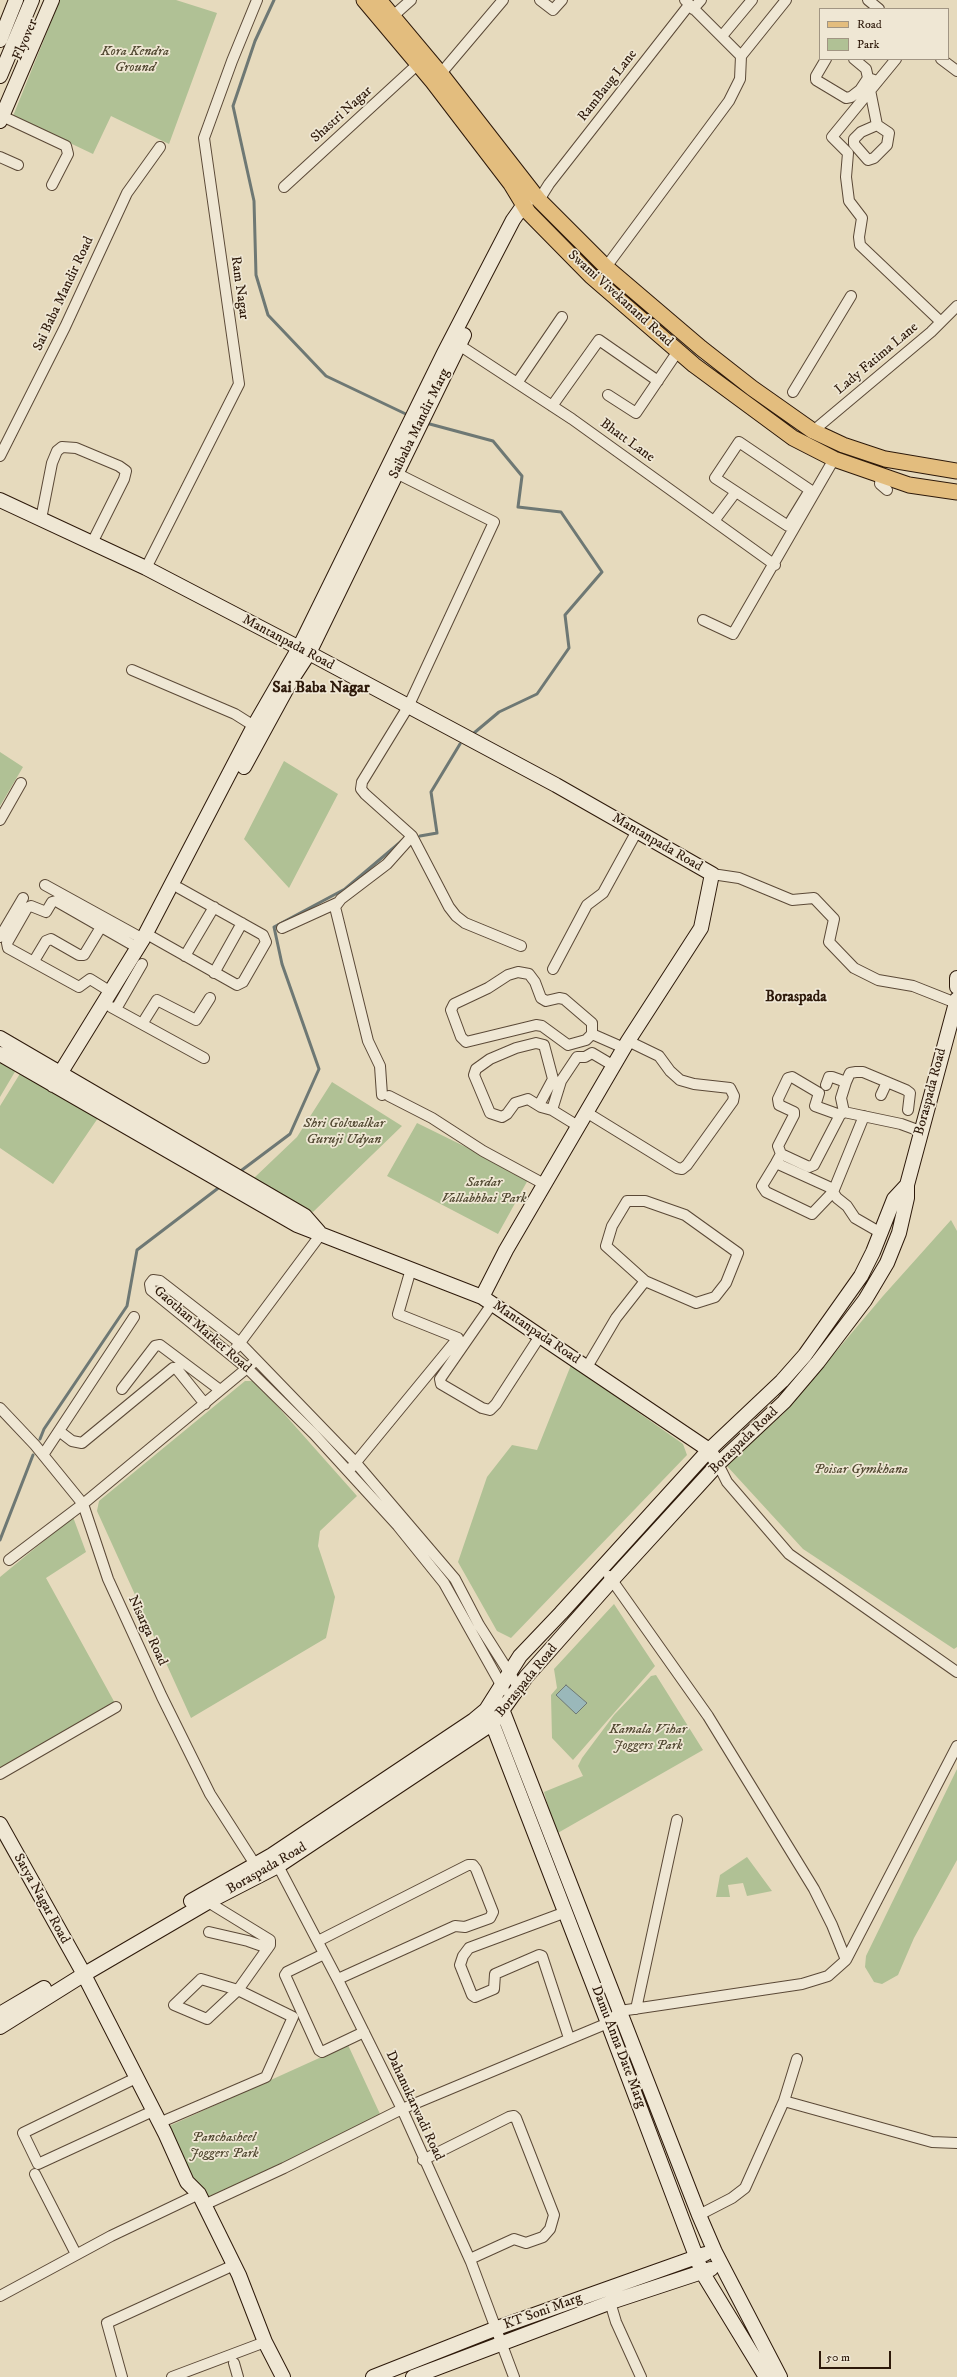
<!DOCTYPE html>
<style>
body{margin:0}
#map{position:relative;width:957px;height:2377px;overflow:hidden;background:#e6dabd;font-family:"IM FELL DW Pica",serif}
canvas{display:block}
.legend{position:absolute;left:819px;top:8px;width:130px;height:52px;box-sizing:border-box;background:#efe7d4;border:1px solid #a19583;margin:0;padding:5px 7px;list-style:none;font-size:12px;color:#2d190a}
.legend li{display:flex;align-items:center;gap:8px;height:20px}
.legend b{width:20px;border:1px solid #a19583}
.scale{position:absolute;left:819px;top:2351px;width:72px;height:18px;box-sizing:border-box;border:2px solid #2d190a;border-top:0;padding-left:5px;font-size:12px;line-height:14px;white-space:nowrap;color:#2d190a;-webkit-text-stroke:3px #efe7d4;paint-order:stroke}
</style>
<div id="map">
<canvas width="957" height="2377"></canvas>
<ul class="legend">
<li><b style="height:5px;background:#e3bd7e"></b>Road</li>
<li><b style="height:11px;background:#b0c195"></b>Park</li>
</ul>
<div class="scale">50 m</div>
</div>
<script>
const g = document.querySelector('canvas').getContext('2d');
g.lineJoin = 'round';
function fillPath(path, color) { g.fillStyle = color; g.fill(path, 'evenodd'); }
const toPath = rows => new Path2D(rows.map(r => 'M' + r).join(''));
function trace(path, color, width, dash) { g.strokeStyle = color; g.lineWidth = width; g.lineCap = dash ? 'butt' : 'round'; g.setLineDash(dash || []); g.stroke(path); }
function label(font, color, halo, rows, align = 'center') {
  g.font = font + ' "IM FELL DW Pica",serif'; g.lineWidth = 3.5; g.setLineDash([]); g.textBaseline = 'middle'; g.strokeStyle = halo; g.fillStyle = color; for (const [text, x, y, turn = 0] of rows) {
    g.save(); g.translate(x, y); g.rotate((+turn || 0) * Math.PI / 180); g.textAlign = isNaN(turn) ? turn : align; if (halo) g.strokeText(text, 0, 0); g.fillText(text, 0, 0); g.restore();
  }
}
fillPath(toPath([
 [60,0,176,0,217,13,169,144,111,116,93,154,13,116],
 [0,752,23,767,0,806],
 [284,761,338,794,289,888,244,839],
 [0,1061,16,1070,0,1097],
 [21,1072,98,1118,53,1184,0,1148,0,1106],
 [332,1082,402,1126,313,1212,254,1178,297,1137],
 [417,1123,529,1178,498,1234,387,1176],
 [951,1220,957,1231,957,1647,954,1649,803,1549,726,1465,783,1414,883,1296],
 [571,1365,683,1444,687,1455,511,1638,497,1631,458,1562,487,1477,512,1445,537,1450],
 [245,1381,255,1381,357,1496,320,1531,318,1546,335,1597,326,1638,191,1718,97,1511,99,1501],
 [73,1517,86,1552,46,1578,116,1705,0,1768,0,1577],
 [614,1604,655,1666,573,1760,552,1738,551,1695,557,1688,554,1669],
 [656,1675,703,1750,556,1834,544,1792,583,1776,578,1766,582,1758,614,1715,651,1676],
 [957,1769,957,1860,914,1938,898,1975,882,1984,874,1982,865,1967,866,1956],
 [747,1857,772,1891,747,1896,743,1883,728,1885,730,1897,716,1897,720,1875],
 [348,2045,380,2114,206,2201,167,2127]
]), '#b0c195');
const water = toPath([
 [566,1685,587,1703,576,1714,556,1695,566,1685]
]);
fillPath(water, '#9ab8ba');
trace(water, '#6e7874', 1);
trace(toPath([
 [274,0,255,41,233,106,254,201,256,275,268,315,326,376,410,416],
 [426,423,493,441,522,476,518,507,561,512,602,572,565,615,569,648,537,694,499,712,474,733],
 [420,836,437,833,431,792,460,744],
 [238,1173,290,1134,319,1069,282,964,274,927,345,889,404,839],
 [40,1439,44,1429,127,1306,137,1250,221,1186],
 [0,1540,33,1455]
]), '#6e7874', 3);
const street = toPath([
 [540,0,553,10,562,0],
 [685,0,741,56],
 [868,0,879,9],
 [693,9,701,0],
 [393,16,411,0],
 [722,36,752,0],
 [741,56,786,0],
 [826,59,816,76,816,80,846,98,851,97,860,90,868,78,877,81],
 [854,59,866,69,868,78],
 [896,59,832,137,848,153,846,177,849,201,862,218,859,237,860,245,941,322],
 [941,59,957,71],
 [437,78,503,0],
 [870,90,877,125,889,133,887,145,874,158,868,160,854,144,854,139,861,132,877,125],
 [2,116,66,146,68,154,52,185],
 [0,157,18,165],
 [284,187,418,64],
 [539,200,549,184,689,5],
 [606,267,729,101,740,79,741,56],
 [459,345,572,419,775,565],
 [517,383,562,317],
 [793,392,851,296],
 [608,395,636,413,678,351],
 [552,406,599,340,658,381],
 [813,431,931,332,957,306],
 [739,442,810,490,788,526,715,478,739,442],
 [0,456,65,327,127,193,160,147],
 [881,475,880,484,887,490],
 [41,519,52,463,57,451,62,447,76,448,119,466,126,471,124,479,92,543],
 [714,521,735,493],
 [146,568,239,384,204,138,232,61,257,0],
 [703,620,733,634,834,459],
 [132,670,235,714,254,726],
 [0,820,21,783],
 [412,836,449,907,456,916,465,923,521,946],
 [712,874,739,878,792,900,814,898,834,919,829,942,854,968,878,980,913,986,956,1003],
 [45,885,143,939],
 [282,928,337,903],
 [0,937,23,898],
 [152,937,237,985,243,982,266,942,263,935,179,888],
 [185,956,214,907],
 [34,961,46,941,51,939,79,955,84,955,101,927],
 [553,969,587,905,603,893,637,831],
 [518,972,529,974,535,982,541,998,546,1001,559,998,564,999,592,1023,592,1034,586,1040,568,1045,542,1026,536,1025,466,1042,461,1037,451,1010,454,1004,488,988,508,975,518,972],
 [214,973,242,923],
 [111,992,90,979,79,987,8,948,7,943,27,908,31,906,46,912,52,902,56,901,138,948],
 [111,1007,204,1058],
 [116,1009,142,964],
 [142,1024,157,1000,196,1020,210,998],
 [592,1034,624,1048],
 [826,1085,829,1077,832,1077,846,1082],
 [382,1095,380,1066,368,1041,335,907,341,899,387,864,412,836,365,794,361,789,362,782,408,707,494,522,392,471],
 [881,1095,887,1082],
 [389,1096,432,1118,483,1151,544,1184],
 [539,1105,553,1079,544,1045,536,1043,516,1048,490,1059,476,1069,474,1075,490,1113,502,1117,507,1114,515,1103,528,1099,541,1107,552,1110,578,1126],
 [552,1110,561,1081,577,1057,585,1057,592,1053,614,1066],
 [586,1112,677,1168,682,1169,687,1165,733,1101,734,1096,730,1088,694,1084,680,1080,670,1071,659,1056,628,1041],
 [844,1112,841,1098,846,1082,850,1073,856,1072,863,1072,906,1090,910,1093,908,1110],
 [840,1115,815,1106,819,1093,792,1077,788,1078,778,1099,779,1105,794,1112,794,1115,778,1146,781,1154,809,1167,814,1165,840,1115,844,1112,901,1124,920,1131],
 [864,1116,833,1192,837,1198,847,1206,855,1218,881,1233],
 [776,1163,829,1187,833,1192,812,1214,766,1192,762,1186,776,1163,781,1154],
 [492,1304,440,1379,441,1384,482,1408,490,1410,496,1404,540,1336],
 [236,1348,321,1234],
 [587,1367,616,1318,645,1281,696,1303,715,1297,726,1283,738,1253,685,1215,645,1201,627,1201,612,1226,606,1246,645,1281],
 [122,1389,155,1346,160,1345,220,1390],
 [0,1408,35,1445,83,1504,108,1579,162,1697,210,1794,258,1869],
 [59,1431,72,1441,82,1443,173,1368,176,1368,205,1404],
 [43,1455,134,1317],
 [718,1464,727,1482,789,1554,957,1672],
 [352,1467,458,1338,398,1314,411,1269],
 [9,1560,83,1504,252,1364],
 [504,1690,444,1583,398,1526,314,1434,248,1369,151,1290,150,1284,153,1280,160,1281,240,1343,356,1463,455,1579,479,1625,519,1688],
 [0,1774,116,1707],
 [275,1860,340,1984,402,2109,471,2262,514,2377],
 [566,1912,469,1948,463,1956,460,1965,472,1995,475,1997,494,1989,495,1974,539,1955,542,1956,569,2038],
 [209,1932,248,1941,268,1948],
 [318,1941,468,1865,473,1865,476,1869,493,1912,490,1918,465,1927,455,1926,338,1979],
 [324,1954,287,1972,285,1975,319,2050,322,2052,364,2032],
 [846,1960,957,1746],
 [201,1979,238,1990,207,2019,174,2005,201,1979],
 [636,2009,677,1820],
 [136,2078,23,2133,38,2164,153,2111],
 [784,2101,932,2142,957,2143],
 [159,2123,266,2077,293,2017,238,1990,270,1945,270,1940,208,1902],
 [423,2160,509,2117,514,2116,516,2118,554,2215,550,2229,543,2237,526,2243,514,2239,470,2259],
 [35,2174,76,2254],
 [204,2205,284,2168,402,2109,608,2023,620,2011,802,1984,828,1976,846,1960,832,1925,814,1889,708,1716,609,1576],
 [699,2215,732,2198,745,2188,784,2101,797,2059],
 [0,2296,111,2236,199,2194],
 [610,2302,616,2322,641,2377],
 [234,2363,238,2377],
 [122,2377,107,2323,234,2265],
 [172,2377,265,2342]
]);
const secondary = toPath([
 [0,40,16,0],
 [0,76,32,0],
 [0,121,52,0],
 [0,500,146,568,309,653,556,785,712,874,701,928,628,1041,506,1250,482,1297,709,1450,718,1464],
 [244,767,292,679,309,653,464,335],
 [957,978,957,987],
 [0,1038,305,1216,319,1232],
 [0,1054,297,1225,482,1297],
 [53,1085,143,939,254,726,299,648,444,353,513,220,530,196],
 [500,1704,699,2215,715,2252,780,2377],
 [489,1715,608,2023,702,2272,766,2377],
 [0,1824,80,1967,165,2133,187,2182,199,2194,239,2275,265,2342,283,2377],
 [191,1901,272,1855,474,1720,486,1710,520,1656,561,1613,709,1450,782,1381,805,1355,861,1276,873,1252,894,1199,907,1185],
 [0,2014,44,1988],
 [0,2027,83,1975,208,1902,278,1866,493,1723,526,1677,612,1580,718,1464,784,1402,818,1362,865,1300,887,1263,899,1233,907,1198,907,1185,957,999],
 [373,2377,497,2328,705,2254],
 [413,2377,614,2301,711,2269]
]);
const primary = toPath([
 [364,0,433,82,511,184,528,212,591,276,694,365,793,438,834,459,909,485,957,492],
 [379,0,441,74,539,200,606,267,701,348,752,388,813,431,843,445,885,459,957,471]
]);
trace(street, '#5b4937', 12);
trace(secondary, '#2d190a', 16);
trace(primary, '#2d190a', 17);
trace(street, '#efe7d4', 10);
trace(secondary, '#efe7d4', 14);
trace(primary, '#e3bd7e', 15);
label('14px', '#2d190a', '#efe7d4', [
 ["Flyover",26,40,-67],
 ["RamBaug Lane",608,86,-52],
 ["Shastri Nagar",342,115,-42],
 ["Ram Nagar",239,288,82],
 ["Sai Baba Mandir Road",64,294,-65],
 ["Swami Vivekanand Road",620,299,42],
 ["Lady Fatima Lane",877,359,-40],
 ["Saibaba Mandir Marg",420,424,-64],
 ["Bhatt Lane",627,441,36],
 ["Mantanpada Road",288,643,28],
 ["Mantanpada Road",657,843,30],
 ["Boraspada Road",931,1092,-75],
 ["Gaothan Market Road",202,1330,41],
 ["Mantanpada Road",536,1333,34],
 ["Boraspada Road",744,1441,-44],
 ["Nisarga Road",147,1631,65],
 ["Boraspada Road",527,1681,-51],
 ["Boraspada Road",267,1869,-30],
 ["Satya Nagar Road",41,1899,61],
 ["Damu Anna Date Marg",618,2047,69],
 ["Dahanukarwadi Road",414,2106,65],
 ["KT Soni Marg",543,2312,-20]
]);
label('italic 14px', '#544b34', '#efe7d4', [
 ["Kora Kendra",135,52],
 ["Ground",135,68],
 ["Shri Golwalkar",344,1124],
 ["Guruji Udyan",344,1140],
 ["Sardar",484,1183],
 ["Vallabhbai Park",484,1199],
 ["Poisar Gymkhana",861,1470],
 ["Kamala Vihar",648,1730],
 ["Joggers Park",648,1746],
 ["Panchasheel",224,2138],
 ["Joggers Park",224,2154]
]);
label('bold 15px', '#2d190a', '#efe7d4', [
 ["Boraspada",796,998]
]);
label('bold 16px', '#2d190a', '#efe7d4', [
 ["Sai Baba Nagar",321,689]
]);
</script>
